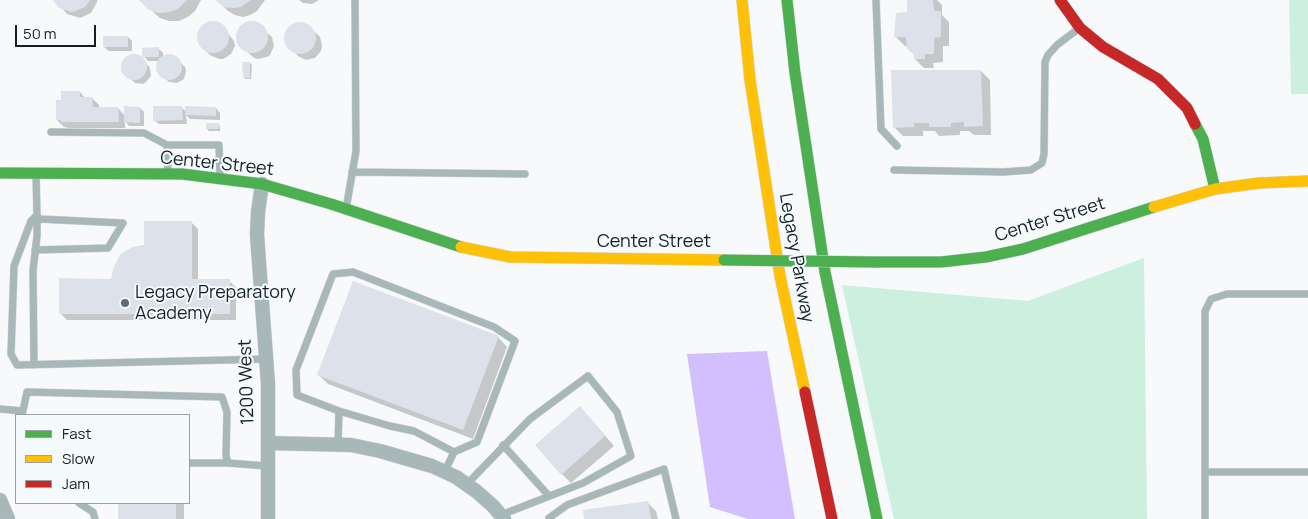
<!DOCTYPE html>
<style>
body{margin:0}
#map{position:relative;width:1308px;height:519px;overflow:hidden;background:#f7f9fb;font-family:Manrope,sans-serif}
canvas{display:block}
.legend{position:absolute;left:15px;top:414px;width:175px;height:90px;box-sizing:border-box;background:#f5fafd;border:1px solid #9ba2a6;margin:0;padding:6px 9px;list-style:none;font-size:15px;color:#141e23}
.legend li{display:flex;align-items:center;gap:10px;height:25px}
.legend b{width:25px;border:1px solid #9ba2a6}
.scale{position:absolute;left:15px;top:25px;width:81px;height:22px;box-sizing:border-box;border:2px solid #141e23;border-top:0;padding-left:6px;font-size:15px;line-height:18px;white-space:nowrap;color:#141e23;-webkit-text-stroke:4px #f5fafd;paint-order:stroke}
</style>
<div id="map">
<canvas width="1308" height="519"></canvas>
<ul class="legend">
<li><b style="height:6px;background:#4caf50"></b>Fast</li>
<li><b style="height:6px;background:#ffc107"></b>Slow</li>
<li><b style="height:6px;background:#c62828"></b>Jam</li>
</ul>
<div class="scale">50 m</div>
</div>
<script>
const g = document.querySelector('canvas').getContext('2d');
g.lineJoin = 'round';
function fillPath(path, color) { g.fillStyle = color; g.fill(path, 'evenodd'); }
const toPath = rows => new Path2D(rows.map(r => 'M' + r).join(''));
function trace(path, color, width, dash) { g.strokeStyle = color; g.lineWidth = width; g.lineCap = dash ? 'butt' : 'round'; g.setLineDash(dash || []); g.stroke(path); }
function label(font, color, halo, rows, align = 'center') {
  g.font = font + ' Manrope,sans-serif'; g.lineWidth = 4; g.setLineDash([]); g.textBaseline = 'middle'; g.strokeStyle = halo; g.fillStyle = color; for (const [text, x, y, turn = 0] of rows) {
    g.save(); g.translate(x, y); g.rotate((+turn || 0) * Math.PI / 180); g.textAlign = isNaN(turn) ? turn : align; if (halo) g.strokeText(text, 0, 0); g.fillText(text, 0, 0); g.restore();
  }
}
fillPath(toPath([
 [1289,0,1308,0,1308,94,1291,94],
 [1144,258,1147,519,894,519,842,285,1028,301]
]), '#cdefdf');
fillPath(toPath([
 [767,351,795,519,748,519,710,507,687,354]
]), '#d3bffd');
fillPath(toPath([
 [55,0,97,0,97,2,91,13,80,18,67,14],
 [140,0,201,0,195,11,188,17,179,21,169,21,160,18],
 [217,0,265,0,257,11,250,15,243,17,235,15,228,11],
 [299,0,319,0,312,4,303,3],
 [909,0,937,0,942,5,942,15,949,22,949,46,943,46,943,62,933,63,934,68,924,68,915,59,915,56,908,46,905,46,896,37,909,14],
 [212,23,222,26,234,41,235,46,231,54,223,59,219,59,210,55,203,48,199,39,200,30,203,26],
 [252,23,256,24,272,37,274,46,270,55,267,57,258,59,254,58,239,44,238,35,243,27],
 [300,23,309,26,320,37,322,46,321,51,315,58,306,60,298,56,288,45,286,35,291,27],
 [128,37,132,41,132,51,109,51,104,47],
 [158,48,163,53,163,56,175,57,185,67,186,71,184,79,177,83,169,82,158,72,157,68,159,61,148,61,144,56],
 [134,55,141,57,150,68,151,76,146,82,143,84,135,83,124,72,123,64,127,58],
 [250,63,252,65,251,79,246,79,244,77],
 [981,71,990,80,991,135,974,135,969,131,960,131,960,135,939,136,935,131,923,131,923,136,903,136,894,127],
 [80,92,85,98,92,98,99,105,99,108,118,108,125,116,140,108,144,112,144,126,129,126,125,121,125,128,69,128,64,127,57,120],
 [182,108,186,112,216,108,220,113,220,120,190,119,186,115,187,124,159,124,154,120],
 [218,124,220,126,220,131,209,131,207,129],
 [191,222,198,229,198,281,229,281,236,287,236,320,67,320,60,313,112,280,146,246],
 [498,337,507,347,473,439,328,384,319,375],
 [589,417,614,446,571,483,562,474],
 [647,502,656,511,658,519,586,519],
 [119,503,184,503,184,519,119,519]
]), '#0003');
fillPath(toPath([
 [53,0,90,0,85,7,72,12,59,8],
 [139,0,187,0,178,9,169,12,159,13,149,10],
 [215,0,251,0,241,7,233,8,224,7],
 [907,0,933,0,934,11,941,11,941,37,934,38,934,54,925,54,925,59,914,59,914,55,907,49,906,37,894,37,896,13,907,12],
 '197 37a16 16 0 1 1 32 0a16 16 0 1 1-32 0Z',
 '236 37a16 16 0 1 1 32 0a16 16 0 1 1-32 0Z',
 '284 38a16 16 0 1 1 32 0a16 16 0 1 1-32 0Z',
 [103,36,128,36,128,47,103,47],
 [159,47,159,57,142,57,142,48],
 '121 67a13 13 0 1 1 26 0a13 13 0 1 1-26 0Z',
 '156 67a13 13 0 1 1 26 0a13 13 0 1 1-26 0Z',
 [242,62,250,62,250,78,243,77],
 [891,70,981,70,983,126,964,127,964,122,951,123,951,127,929,127,929,123,914,123,914,127,893,128],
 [61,91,80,91,80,97,92,97,93,107,118,107,119,122,61,122,61,120,56,120,56,100,61,100],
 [124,106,140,107,140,123,124,122],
 [153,106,182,106,183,120,153,121],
 [185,106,216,107,216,116,185,115],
 [206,123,219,123,219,129,206,129],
 [144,221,192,221,192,279,230,279,230,314,59,314,59,278,111,279,114,266,121,254,132,247,144,245],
 [353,281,499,336,463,430,317,375],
 [580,406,605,436,561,475,535,445],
 [648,501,651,519,584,519,583,510],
 [118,503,176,503,176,519,118,519]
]), '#dde1e9');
const lane = toPath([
 [876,0,881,129,897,146],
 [51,132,144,133,167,145,219,145,220,177],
 [167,145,168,172],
 [894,170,1003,172,1031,170,1042,163,1044,154,1045,62,1048,55,1057,45,1078,29],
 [352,172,525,174],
 [346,209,356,151,355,0],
 [37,215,31,221,14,266,11,354,17,365,267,359],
 [35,250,108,248,123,223,39,219,37,215,36,174],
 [34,365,33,271,37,236,37,215],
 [0,409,22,411],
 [339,411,390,426,414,431,454,452],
 [22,415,27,392,222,397,227,412,226,456,228,463,267,466],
 [338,445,339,411,297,395,296,370,333,274,353,272,494,327,515,341,477,442,454,452,445,471],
 [503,445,549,496],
 [189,463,228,463],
 [1205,472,1308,472],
 [467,484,530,419,588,376,617,412,631,456,583,483,501,515],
 [79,503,93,512,95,519],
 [549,518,567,505,664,469,676,519],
 [1205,519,1205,311,1211,299,1227,294,1308,294]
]);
const street = toPath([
 [262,184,258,212,257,235,268,384,268,519],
 [268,443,351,445,380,451,432,466,456,477,476,491,493,506,504,519],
 [0,500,8,519]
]);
const fast = toPath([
 [787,0,795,73,825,272,877,519],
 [1195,124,1203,139,1215,189],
 [0,173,182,174,262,184,331,204,461,247],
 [874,262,941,262,986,257,1023,249,1154,207]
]);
const slow = toPath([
 [742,0,750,80,780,276,805,392],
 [1154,207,1215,189,1259,183,1308,181],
 [461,247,510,257,724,260]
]);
const jam = toPath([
 [1060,0,1080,28,1103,47,1158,79,1187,108,1195,124],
 [805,392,832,519]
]);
trace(lane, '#d4d6d8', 8);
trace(street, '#d4d6d8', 15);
trace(fast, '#d4d6d8', 12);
trace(slow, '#d4d6d8', 12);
trace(jam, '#d4d6d8', 12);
trace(lane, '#a8b8b8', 7);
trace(street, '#a8b8b8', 14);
trace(fast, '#4caf50', 11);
trace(slow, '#ffc107', 11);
trace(jam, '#c62828', 11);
const fastBridge = toPath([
 [724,260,874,262]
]);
trace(fastBridge, '#d4d6d8', 12, []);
trace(fastBridge, '#4caf50', 11);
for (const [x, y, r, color] of [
 [125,303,5,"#636b6f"]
]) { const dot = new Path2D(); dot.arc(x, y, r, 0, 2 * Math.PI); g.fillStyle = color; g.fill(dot); trace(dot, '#f5fafd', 2); }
label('18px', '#141e23', '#f5fafd', [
 ["Center Street",217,164,6],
 ["Center Street",1050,220,-17],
 ["Center Street",654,242],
 ["Legacy Parkway",796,258,80],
 ["1200 West",247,382,-92]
]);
label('18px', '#141e23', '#f5fafd', [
 ["Legacy Preparatory",135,293],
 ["Academy",135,314]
], 'left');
</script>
